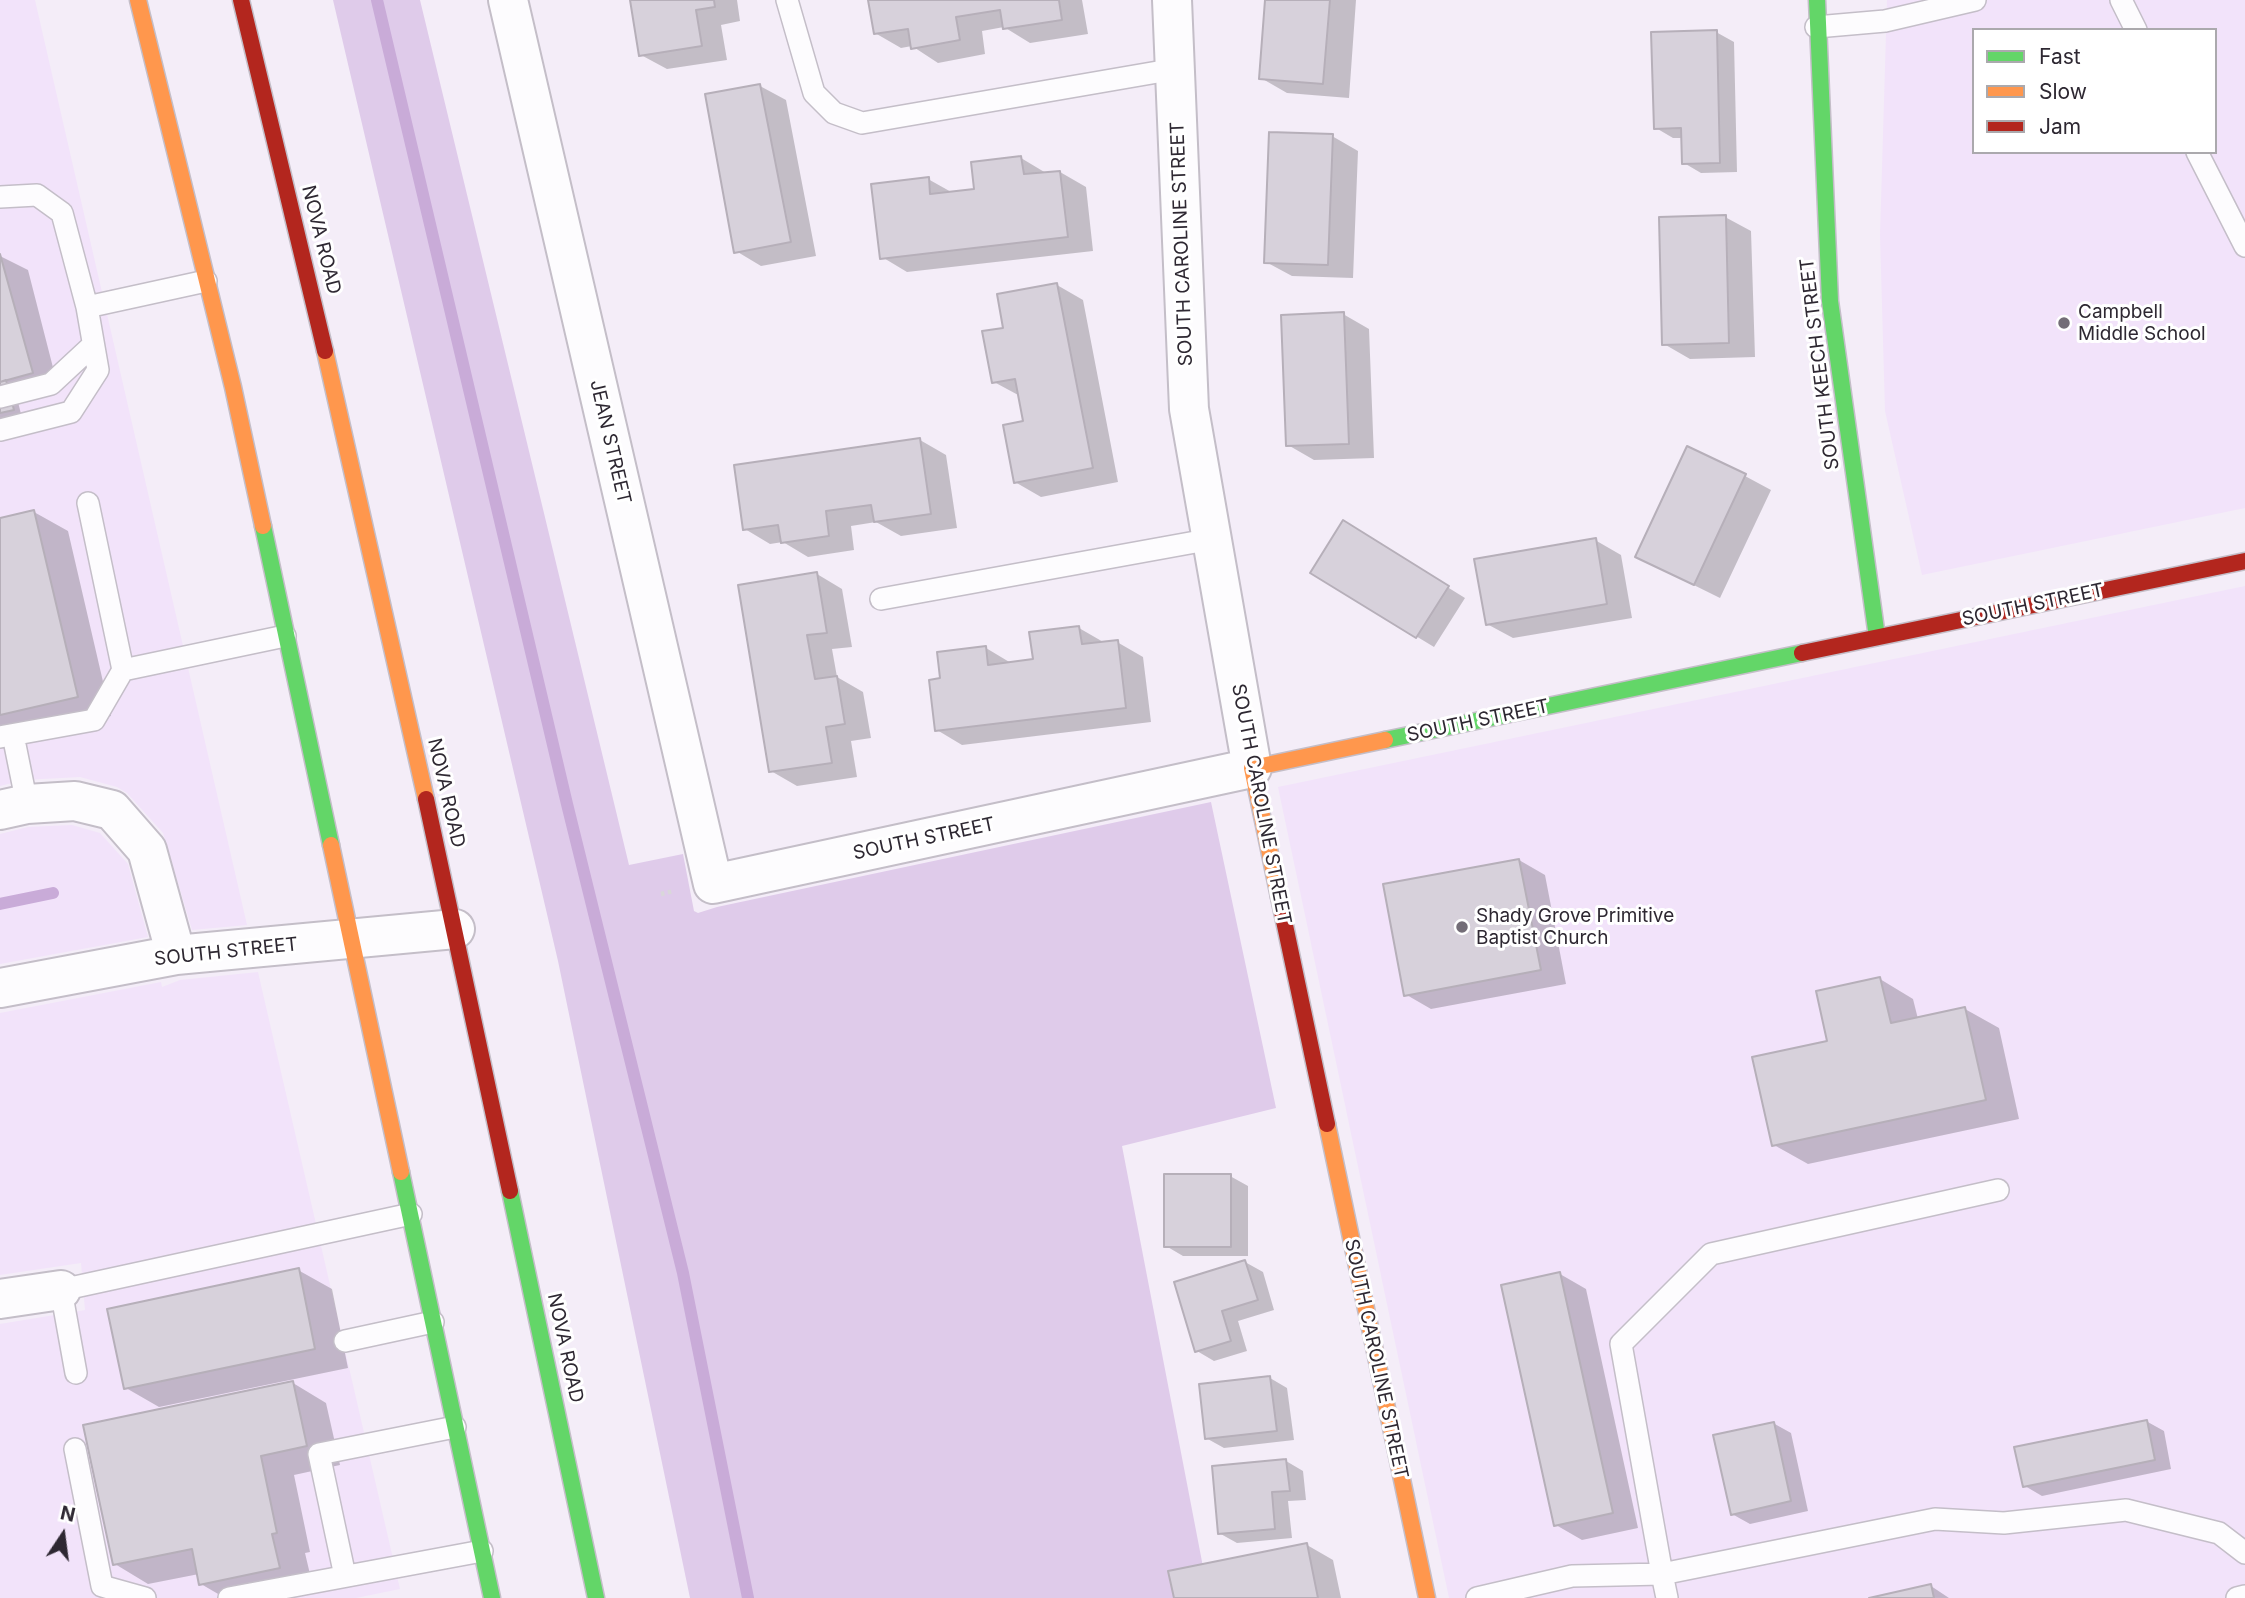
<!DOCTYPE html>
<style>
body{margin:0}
#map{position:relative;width:2245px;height:1598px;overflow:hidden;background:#f4edf8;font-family:Inter,sans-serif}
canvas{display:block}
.legend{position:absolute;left:1972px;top:28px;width:245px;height:126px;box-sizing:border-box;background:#fff;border:2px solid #aba9ad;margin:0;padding:9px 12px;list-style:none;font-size:21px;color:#2e2832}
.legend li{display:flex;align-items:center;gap:14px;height:35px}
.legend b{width:35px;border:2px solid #aba9ad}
.north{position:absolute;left:28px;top:1500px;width:70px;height:70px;-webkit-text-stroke:5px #fff;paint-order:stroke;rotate:13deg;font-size:19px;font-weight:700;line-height:28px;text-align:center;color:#2e2832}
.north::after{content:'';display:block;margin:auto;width:24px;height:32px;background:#2e2832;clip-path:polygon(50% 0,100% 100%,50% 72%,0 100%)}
</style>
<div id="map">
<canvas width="2245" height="1598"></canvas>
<ul class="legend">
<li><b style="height:9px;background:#63d668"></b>Fast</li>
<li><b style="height:9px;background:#ff974d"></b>Slow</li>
<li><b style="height:9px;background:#b3261e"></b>Jam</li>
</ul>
<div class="north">N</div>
</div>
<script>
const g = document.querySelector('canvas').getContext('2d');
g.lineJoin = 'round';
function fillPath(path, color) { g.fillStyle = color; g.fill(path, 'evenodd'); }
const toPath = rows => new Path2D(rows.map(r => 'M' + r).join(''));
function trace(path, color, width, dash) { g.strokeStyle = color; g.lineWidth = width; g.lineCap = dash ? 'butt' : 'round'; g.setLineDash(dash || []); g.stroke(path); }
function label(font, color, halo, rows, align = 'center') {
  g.font = font + ' Inter,sans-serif'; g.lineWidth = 6; g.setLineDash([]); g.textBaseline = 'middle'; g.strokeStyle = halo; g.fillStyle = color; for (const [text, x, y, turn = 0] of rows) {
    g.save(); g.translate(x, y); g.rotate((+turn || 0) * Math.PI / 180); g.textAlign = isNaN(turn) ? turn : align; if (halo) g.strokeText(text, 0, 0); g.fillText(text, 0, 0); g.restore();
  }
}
fillPath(toPath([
 [0,0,35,0,247,925,192,930,163,833,127,793,117,787,80,777,24,780,0,786],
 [1887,0,2245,0,2245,508,1922,575,1885,411,1880,235],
 [1974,30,2215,30,2215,152,1974,152],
 [2245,586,2245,1598,1449,1598,1278,787],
 [72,825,100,833,128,864,148,937,0,964,0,834,28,827],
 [258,972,400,1589,356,1598,0,1598,0,1324,85,1310,81,1263,0,1275,0,1013,161,982,162,987,180,980]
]), '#f2e3fa');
fillPath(toPath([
 [333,0,420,0,629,865,683,854,694,911,698,913,717,907,1211,802,1276,1108,1122,1146,1209,1598,690,1598,558,961]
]), '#dfcbea');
fillPath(toPath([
 [632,0,737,0,740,21,721,25,727,60,667,69,641,55],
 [870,0,1082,0,1088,34,1030,43,1004,27,982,31,985,54,938,63,912,46,901,48,875,33],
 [1267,0,1356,0,1349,98,1287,93,1261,78],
 [1716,32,1734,42,1737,172,1701,173,1684,163,1683,138,1673,138,1656,128],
 [760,86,786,100,816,256,761,266,736,251],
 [1332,136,1358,151,1353,278,1292,276,1266,262],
 [1021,158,1046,173,1060,172,1086,187,1093,251,907,272,882,257,928,179,953,193,976,191],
 [1725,217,1751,231,1755,357,1690,359,1664,344],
 [0,256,28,270,58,387,17,398,21,414,0,419],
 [1057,285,1083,300,1118,482,1041,497,1015,482,1025,422,1020,396,994,382,1005,329],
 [1343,314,1369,329,1374,458,1314,460,1288,445],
 [920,440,946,455,957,528,901,536,876,522,851,526,854,550,808,557,783,542,770,544,745,529],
 [1745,476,1771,490,1720,598,1637,557],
 [34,512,68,531,111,716,0,741,0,519],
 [1360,533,1465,598,1434,647,1312,573],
 [1595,540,1621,555,1632,618,1513,638,1487,624],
 [817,574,842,589,852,647,832,649,837,677,863,692,871,738,851,741,857,777,797,786,771,771],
 [1079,628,1105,643,1117,642,1143,657,1151,722,962,745,937,730,942,679,986,648,1011,663,1035,661],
 [1519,860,1545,875,1566,984,1431,1009,1405,994],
 [1880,979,1913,999,1918,1019,1965,1009,1999,1028,2019,1119,1808,1164,1774,1145,1829,1042],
 [1230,1176,1248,1186,1248,1256,1183,1256,1166,1246],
 [1245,1262,1263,1272,1274,1310,1238,1321,1247,1351,1214,1361,1197,1351],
 [298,1270,332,1289,348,1368,159,1407,126,1388],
 [1560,1274,1586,1289,1638,1528,1582,1540,1556,1525],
 [1270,1378,1287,1388,1294,1440,1224,1448,1206,1438],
 [293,1383,326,1403,340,1465,294,1475,310,1552,305,1553,313,1587,225,1598,201,1584,199,1574,148,1584,115,1564],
 [2146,1421,2164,1431,2171,1469,2042,1496,2025,1486],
 [1773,1423,1791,1433,1808,1511,1750,1524,1732,1514],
 [1286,1461,1303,1471,1306,1500,1288,1501,1292,1538,1237,1543,1219,1533],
 [1307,1545,1333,1560,1341,1598,1175,1598],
 [1931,1586,1949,1598,1877,1598]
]), '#0003');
trace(toPath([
 [377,0,567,804,683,1273,748,1598],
 [0,904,53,893]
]), '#c9abd8', 12);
const building = toPath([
 [630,0,714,0,715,7,696,10,702,46,639,56,630,0],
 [868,0,1059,0,1062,20,1003,29,1000,10,956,17,960,40,911,49,908,29,874,34,868,0],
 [1265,0,1330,0,1323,84,1259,79,1265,0],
 [1717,30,1720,163,1682,164,1681,128,1654,129,1651,32,1717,30],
 [760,84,791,242,734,253,705,94,760,84],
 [1269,132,1333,134,1328,265,1264,263,1269,132],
 [1021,156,1024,174,1060,171,1068,237,880,259,871,184,929,177,930,194,974,189,971,162,1021,156],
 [1726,215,1729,343,1662,345,1659,217,1726,215],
 [0,254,33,373,0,382,0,254],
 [1057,283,1093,468,1014,483,1003,425,1023,421,1015,379,992,383,982,331,1003,328,997,294,1057,283],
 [1344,312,1349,444,1286,446,1281,315,1344,312],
 [6,380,14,410,0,413,0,382,6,380],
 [920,438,931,514,874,522,871,505,826,511,829,536,781,543,778,525,743,530,734,465,920,438],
 [1687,446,1746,474,1694,585,1635,557,1687,446],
 [34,510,78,697,0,715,0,518,34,510],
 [1343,520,1449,586,1416,638,1310,573,1343,520],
 [1596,538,1607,604,1486,625,1474,559,1596,538],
 [817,572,827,633,807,635,815,679,837,676,845,724,826,727,832,763,769,772,738,585,817,572],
 [1079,626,1082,644,1118,640,1126,708,935,731,929,680,940,678,937,652,986,646,988,665,1033,659,1029,632,1079,626],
 [1519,859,1541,970,1404,996,1383,884,1519,859],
 [1880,977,1891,1023,1965,1007,1986,1100,1772,1146,1752,1057,1827,1041,1816,991,1880,977],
 [1164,1174,1231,1174,1231,1247,1164,1247,1164,1174],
 [1245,1260,1258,1300,1222,1311,1231,1341,1195,1352,1174,1282,1245,1260],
 [299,1268,315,1349,124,1389,107,1309,299,1268],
 [1560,1272,1613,1513,1554,1526,1501,1285,1560,1272],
 [1270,1376,1277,1431,1205,1439,1199,1384,1270,1376],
 [293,1381,307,1446,261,1456,277,1533,272,1534,280,1568,199,1585,192,1549,113,1565,83,1425,293,1381],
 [2147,1420,2155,1460,2023,1487,2014,1447,2147,1420],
 [1774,1422,1791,1501,1731,1515,1713,1435,1774,1422],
 [1286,1459,1290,1491,1272,1492,1275,1529,1218,1534,1212,1466,1286,1459],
 [1307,1543,1318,1598,1174,1598,1168,1571,1307,1543],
 [1931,1584,1934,1598,1869,1598,1931,1584]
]);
fillPath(building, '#d7d1db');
trace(building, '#b6afb9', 2);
const lane = toPath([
 [787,0,814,93,834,113,862,123,1175,69],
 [2121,0,2136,30],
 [1816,27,1885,21,1975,0],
 [2197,152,2245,246],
 [0,197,37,195,62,213,87,307,98,370,71,412,0,430],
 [87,307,206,281],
 [0,397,51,384,93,345],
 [88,503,123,670],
 [881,599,1212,539],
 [13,735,27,804],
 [0,737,94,720,123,670,285,636],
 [345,1341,433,1322],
 [76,1373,61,1290,411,1214],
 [75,1449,102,1586,145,1598],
 [345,1576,319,1454,455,1427],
 [229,1598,482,1551],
 [1477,1598,1572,1576,1662,1574,1621,1344,1711,1254,1998,1190],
 [1667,1598,1662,1574,1935,1519,2004,1523,2126,1510,2219,1533,2245,1553],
 [2237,1598,2245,1596]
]);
const street = toPath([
 [508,0,713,884,1252,768,1189,409,1172,0],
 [0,810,27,804,75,801,112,810,147,850,176,955],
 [0,988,176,955,455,929],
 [0,1299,61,1290]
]);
const fast = toPath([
 [1817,0,1830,301,1877,637],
 [263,526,331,845],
 [1385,740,1802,653],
 [401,1172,492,1598],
 [510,1191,596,1598]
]);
const slow = toPath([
 [138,0,233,387,263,526],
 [325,351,426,799],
 [331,845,401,1172],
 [1279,897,1252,768,1385,740],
 [1327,1124,1427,1598]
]);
const jam = toPath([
 [241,0,325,351],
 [1802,653,2245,561],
 [426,799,510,1191],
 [1279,897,1327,1124]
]);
trace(lane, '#c4bec8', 24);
trace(street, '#c4bec8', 42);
trace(fast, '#c4bec8', 19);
trace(slow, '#c4bec8', 19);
trace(jam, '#c4bec8', 19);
trace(toPath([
 [661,894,674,891]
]), '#d9d7da', 4.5, [3.5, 3.5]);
trace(lane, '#fdfcfe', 21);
trace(street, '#fdfcfe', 38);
trace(fast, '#63d668', 16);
trace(slow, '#ff974d', 16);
trace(jam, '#b3261e', 16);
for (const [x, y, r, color] of [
 [2064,323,7,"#736d77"],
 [1462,927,7,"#736d77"]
]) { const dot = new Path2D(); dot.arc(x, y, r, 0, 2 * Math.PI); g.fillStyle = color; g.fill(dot); trace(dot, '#fff', 2.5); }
label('19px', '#2e2832', '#fff', [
 ["NOVA ROAD",321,240,76],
 ["SOUTH CAROLINE STREET",1182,244,-92],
 ["SOUTH KEECH STREET",1820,364,-97],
 ["JEAN STREET",610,442,77],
 ["SOUTH STREET",2033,605,-12],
 ["SOUTH STREET",1478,721,-12],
 ["NOVA ROAD",446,793,77],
 ["SOUTH CAROLINE STREET",1261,804,79],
 ["SOUTH STREET",924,839,-12],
 ["SOUTH STREET",226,952,-6],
 ["NOVA ROAD",565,1348,78],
 ["SOUTH CAROLINE STREET",1376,1359,78]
]);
label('19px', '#2e2832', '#fff', [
 ["Campbell",2078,312],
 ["Middle School",2078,334],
 ["Shady Grove Primitive",1476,916],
 ["Baptist Church",1476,938]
], 'left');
</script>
